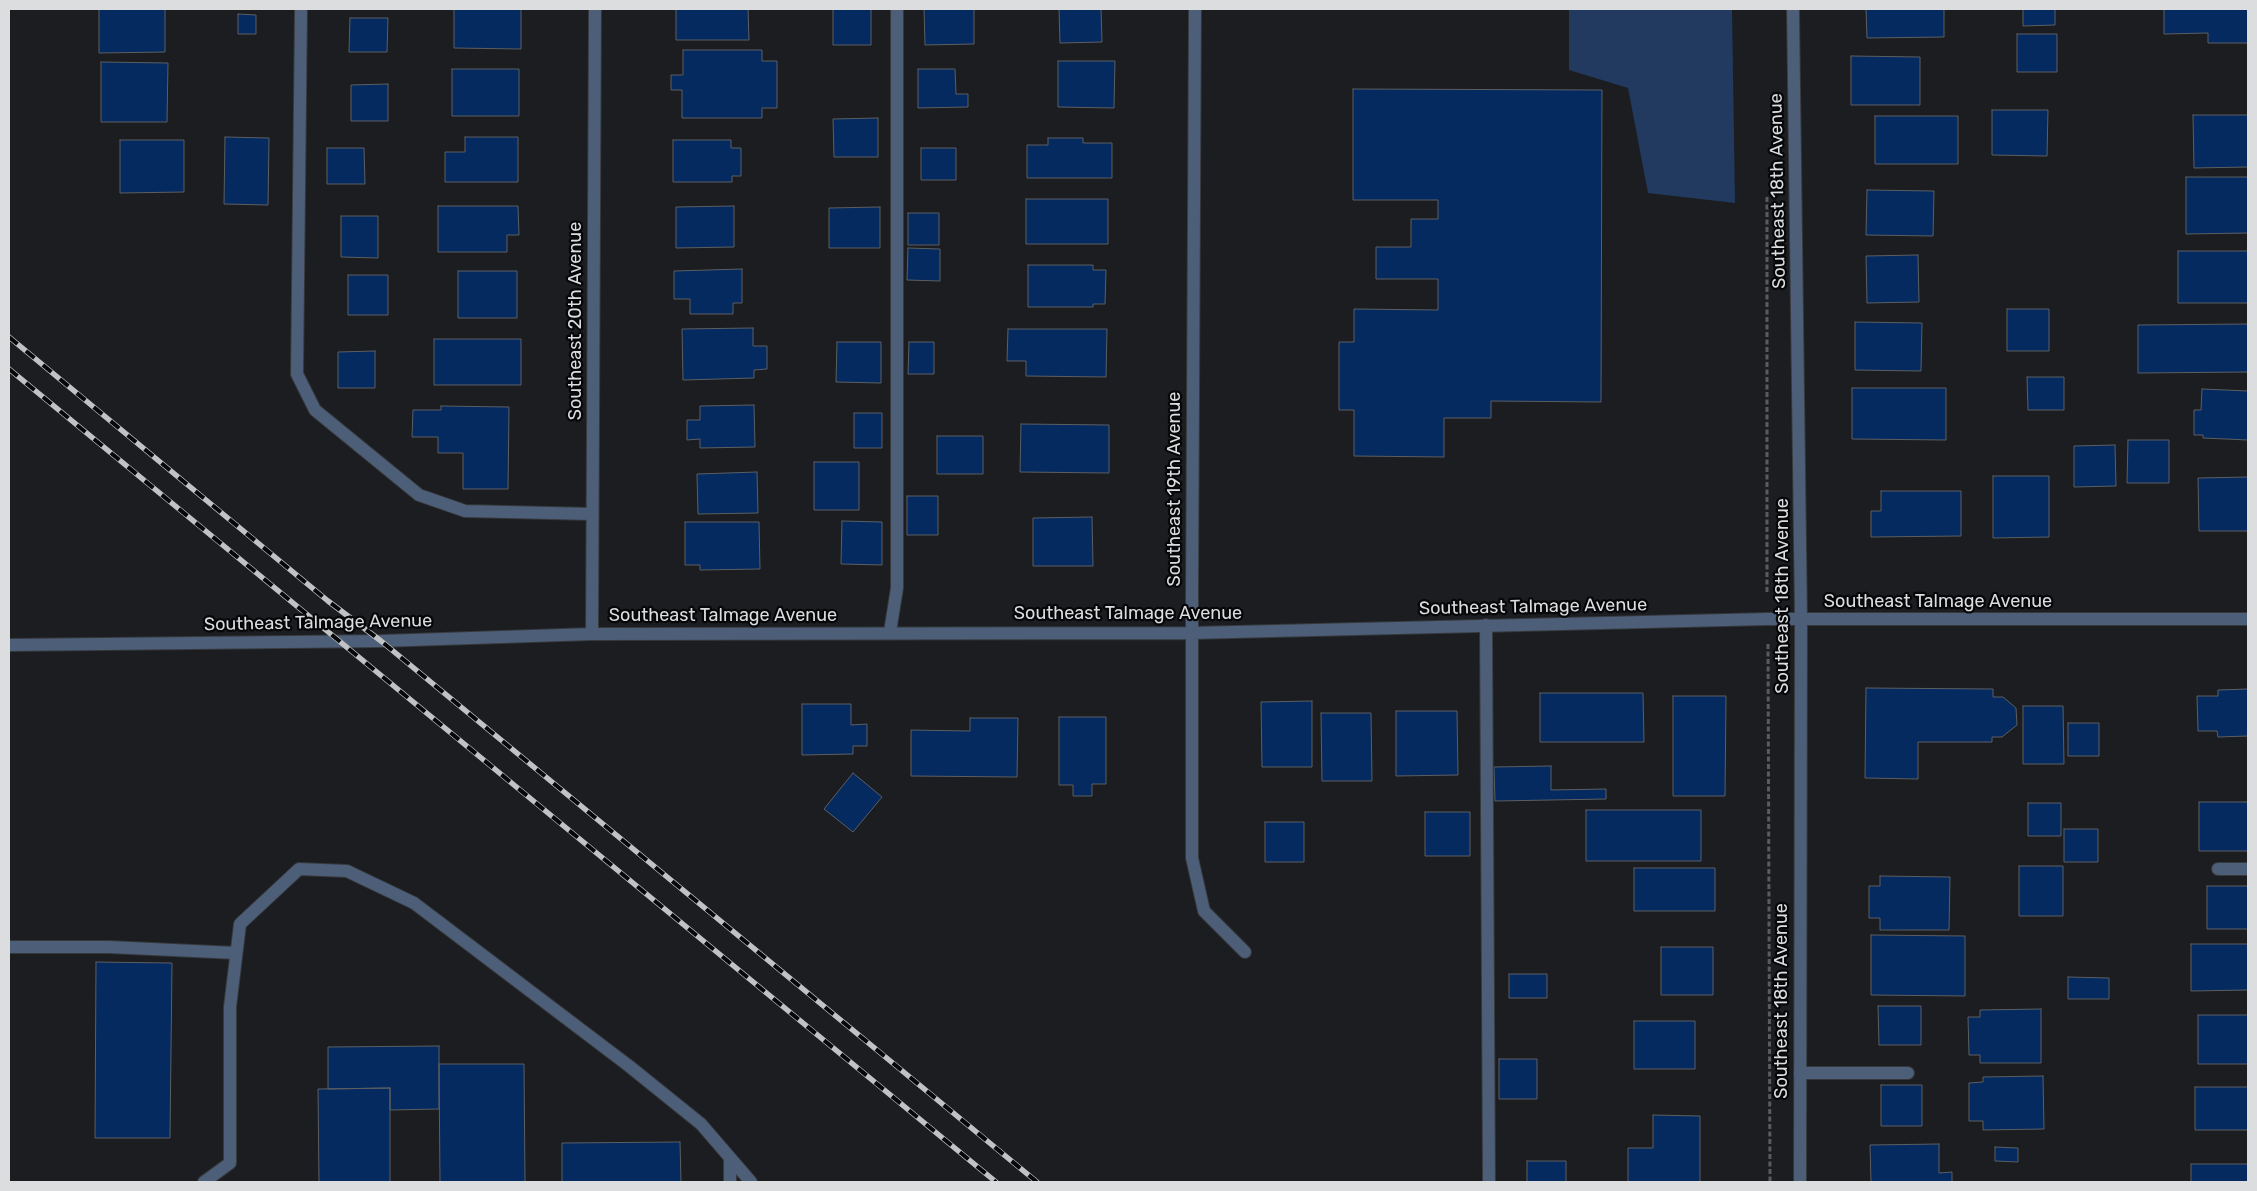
<!DOCTYPE html>
<style>
body{margin:0}
#map{position:relative;width:2257px;height:1191px;overflow:hidden;background:#1b1d20;font-family:Rubik,sans-serif}
canvas{display:block}
.frame{position:absolute;inset:0;border:10px solid #dbdddf;pointer-events:none}
</style>
<div id="map">
<canvas width="2257" height="1191"></canvas>
<div class="frame"></div>
</div>
<script>
const g = document.querySelector('canvas').getContext('2d');
g.lineJoin = 'round';
function fillPath(path, color) { g.fillStyle = color; g.fill(path, 'evenodd'); }
const toPath = rows => new Path2D(rows.map(r => 'M' + r).join(''));
function trace(path, color, width, dash) { g.strokeStyle = color; g.lineWidth = width; g.lineCap = dash ? 'butt' : 'round'; g.setLineDash(dash || []); g.stroke(path); }
function label(font, color, halo, rows, align = 'center') {
  g.font = font + ' Rubik,sans-serif'; g.lineWidth = 4.5; g.setLineDash([]); g.textBaseline = 'middle'; g.strokeStyle = halo; g.fillStyle = color; for (const [text, x, y, turn = 0] of rows) {
    g.save(); g.translate(x, y); g.rotate((+turn || 0) * Math.PI / 180); g.textAlign = isNaN(turn) ? turn : align; if (halo) g.strokeText(text, 0, 0); g.fillText(text, 0, 0); g.restore();
  }
}
fillPath(toPath([
 [1569,9,1732,9,1735,203,1648,193,1628,88,1569,70]
]), '#223a5f');
const building = toPath([
 [99,9,165,9,165,52,99,53,99,9],
 [454,9,521,9,521,49,454,48,454,9],
 [676,9,748,9,749,40,676,40,676,9],
 [833,9,871,9,871,45,833,45,833,9],
 [924,9,974,9,974,44,925,45,924,9],
 [1059,9,1101,9,1102,42,1060,43,1059,9],
 [1866,9,1944,9,1944,37,1867,38,1866,9],
 [2023,9,2055,9,2055,25,2023,26,2023,9],
 [2164,9,2248,9,2248,43,2208,43,2208,33,2164,34,2164,9],
 [238,14,256,15,256,34,238,34,238,14],
 [350,18,388,18,387,52,349,52,350,18],
 [2017,34,2057,34,2057,72,2017,72,2017,34],
 [683,50,762,50,762,61,777,61,777,108,762,108,762,118,682,118,682,90,671,90,671,75,683,75,683,50],
 [1851,56,1920,57,1920,105,1851,105,1851,56],
 [1058,61,1115,61,1114,108,1058,107,1058,61],
 [101,62,168,63,167,122,101,122,101,62],
 [452,69,519,69,519,116,452,116,452,69],
 [918,69,955,69,956,94,968,94,968,107,918,108,918,69],
 [388,84,388,121,351,121,351,85,388,84],
 [1353,89,1602,90,1601,402,1491,401,1491,418,1444,418,1444,457,1354,456,1354,410,1339,410,1339,342,1354,342,1354,309,1438,310,1438,279,1376,279,1376,247,1411,247,1411,219,1438,219,1438,200,1353,200,1353,89],
 [1992,110,2048,110,2047,156,1992,155,1992,110],
 [2193,115,2248,115,2248,167,2194,168,2193,115],
 [1875,116,1958,116,1958,164,1875,164,1875,116],
 [878,118,878,157,834,157,833,119,878,118],
 [225,137,269,138,268,205,224,204,225,137],
 [465,137,518,137,518,182,445,182,445,152,465,152,465,137],
 [1048,138,1083,138,1083,143,1112,143,1112,178,1027,178,1027,145,1048,145,1048,138],
 [120,140,184,140,184,192,120,193,120,140],
 [673,140,731,140,731,148,741,148,741,176,732,176,732,182,673,182,673,140],
 [327,148,364,148,365,184,327,184,327,148],
 [921,148,956,148,956,180,921,180,921,148],
 [2186,177,2248,177,2248,233,2186,234,2186,177],
 [1867,190,1934,191,1933,236,1866,235,1867,190],
 [1026,199,1108,199,1108,244,1026,244,1026,199],
 [438,206,518,206,519,235,507,235,507,252,438,252,438,206],
 [734,206,734,247,676,248,676,207,734,206],
 [880,207,880,248,829,248,829,208,880,207],
 [908,213,939,213,939,245,908,245,908,213],
 [341,216,378,216,378,258,341,257,341,216],
 [908,248,940,249,940,281,907,280,908,248],
 [2178,251,2248,251,2248,303,2178,303,2178,251],
 [1918,255,1919,302,1867,303,1866,256,1918,255],
 [1028,265,1093,265,1093,270,1106,270,1105,304,1093,304,1093,307,1028,307,1028,265],
 [742,269,742,303,733,303,733,314,690,314,690,299,674,299,674,271,742,269],
 [458,271,517,271,517,318,458,318,458,271],
 [348,275,388,275,388,315,348,315,348,275],
 [2007,309,2049,309,2049,351,2007,351,2007,309],
 [1855,322,1922,323,1921,371,1855,370,1855,322],
 [2248,324,2248,372,2138,373,2138,325,2248,324],
 [753,328,753,346,767,346,767,369,754,370,754,378,683,380,682,329,753,328],
 [1008,329,1107,329,1106,377,1026,376,1026,361,1007,361,1008,329],
 [434,339,521,339,521,385,434,385,434,339],
 [837,342,881,342,881,383,836,382,837,342],
 [909,342,934,342,934,374,908,374,909,342],
 [375,351,375,388,338,388,338,352,375,351],
 [2027,377,2064,377,2064,410,2028,410,2027,377],
 [1852,388,1946,388,1946,440,1852,439,1852,388],
 [2202,389,2248,391,2248,440,2203,438,2203,435,2194,435,2194,410,2201,410,2202,389],
 [754,405,755,447,700,448,700,439,687,440,687,420,700,420,700,406,754,405],
 [441,406,509,407,508,489,463,489,463,453,438,453,438,437,412,437,413,410,441,410,441,406],
 [854,413,882,413,882,448,854,448,854,413],
 [1021,424,1109,425,1109,473,1020,472,1021,424],
 [937,436,983,436,983,474,937,474,937,436],
 [2128,440,2169,440,2169,483,2127,483,2128,440],
 [2115,445,2116,486,2074,487,2074,446,2115,445],
 [814,462,859,462,859,510,814,510,814,462],
 [757,472,758,513,698,514,697,474,757,472],
 [1993,476,2049,476,2049,537,1993,538,1993,476],
 [2248,477,2248,531,2199,531,2198,478,2248,477],
 [1881,491,1961,491,1961,536,1871,537,1871,511,1881,511,1881,491],
 [907,496,938,496,938,535,907,535,907,496],
 [1092,517,1093,566,1033,566,1033,518,1092,517],
 [842,521,882,522,882,565,841,564,842,521],
 [685,522,759,522,760,569,700,570,700,565,685,565,685,522],
 [1866,688,1993,689,1993,697,2003,697,2016,708,2017,725,2002,737,1992,737,1992,742,1918,742,1918,779,1865,778,1866,688],
 [2248,689,2248,736,2218,737,2217,731,2198,731,2197,696,2218,696,2218,690,2248,689],
 [1540,693,1643,693,1644,742,1540,742,1540,693],
 [1673,696,1726,696,1725,796,1673,796,1673,696],
 [1312,701,1312,767,1262,767,1261,702,1312,701],
 [802,704,851,704,851,725,867,724,867,746,853,746,853,754,802,755,802,704],
 [2023,706,2063,706,2064,764,2023,764,2023,706],
 [1396,711,1457,711,1458,775,1396,776,1396,711],
 [1321,713,1371,713,1372,781,1322,781,1321,713],
 [1059,717,1106,717,1106,784,1092,784,1092,796,1073,796,1073,785,1059,785,1059,717],
 [970,718,1018,718,1017,777,911,776,911,730,970,731,970,718],
 [2068,723,2099,723,2099,756,2068,756,2068,723],
 [1551,766,1551,790,1606,789,1606,799,1495,801,1494,767,1551,766],
 [853,773,882,797,853,832,824,809,853,773],
 [2199,802,2248,802,2248,851,2199,851,2199,802],
 [2028,803,2061,803,2061,836,2028,836,2028,803],
 [1586,810,1701,810,1701,861,1586,861,1586,810],
 [1425,812,1470,812,1470,856,1425,856,1425,812],
 [1265,822,1304,822,1304,862,1265,862,1265,822],
 [2064,829,2098,829,2098,862,2064,862,2064,829],
 [2019,866,2063,866,2063,916,2019,916,2019,866],
 [1634,868,1715,868,1715,911,1634,911,1634,868],
 [1880,876,1950,877,1949,930,1880,930,1880,918,1869,918,1869,886,1880,886,1880,876],
 [2207,886,2248,886,2248,929,2207,929,2207,886],
 [1871,935,1965,936,1965,996,1871,995,1871,935],
 [2191,944,2248,944,2248,990,2191,991,2191,944],
 [1661,947,1713,947,1713,995,1661,995,1661,947],
 [96,962,172,963,170,1138,95,1138,96,962],
 [1509,974,1547,974,1547,998,1509,998,1509,974],
 [2068,977,2109,978,2109,999,2068,999,2068,977],
 [1878,1006,1921,1006,1921,1045,1879,1045,1878,1006],
 [2041,1009,2041,1063,1980,1063,1980,1055,1969,1055,1968,1017,1980,1017,1980,1010,2041,1009],
 [2198,1015,2248,1015,2248,1064,2198,1064,2198,1015],
 [1634,1021,1695,1021,1695,1069,1634,1069,1634,1021],
 [439,1046,439,1109,390,1110,390,1088,328,1089,328,1047,439,1046],
 [1499,1059,1537,1059,1537,1099,1499,1099,1499,1059],
 [439,1064,524,1064,525,1182,440,1182,439,1064],
 [2043,1076,2044,1129,1983,1130,1983,1121,1969,1121,1969,1083,1983,1082,1983,1077,2043,1076],
 [1881,1085,1922,1085,1922,1126,1881,1126,1881,1085],
 [2195,1087,2248,1087,2248,1130,2195,1130,2195,1087],
 [390,1088,390,1182,319,1182,318,1089,390,1088],
 [1653,1115,1700,1116,1700,1182,1628,1182,1628,1148,1653,1148,1653,1115],
 [680,1142,681,1182,562,1182,562,1143,680,1142],
 [1939,1144,1939,1173,1952,1172,1952,1182,1871,1182,1870,1145,1939,1144],
 [1995,1147,2018,1148,2018,1162,1995,1161,1995,1147],
 [1527,1161,1566,1161,1566,1182,1527,1182,1527,1161],
 [2191,1164,2248,1164,2248,1182,2191,1182,2191,1164]
]);
fillPath(building, '#052a60');
trace(building, '#5c5f63', 1);
const service = toPath([
 [301,9,297,374,315,410,419,495,465,511,592,514],
 [1486,625,1489,1182],
 [890,632,897,588,897,9],
 [2218,869,2248,869],
 [9,947,109,947,236,953],
 [1800,1073,1908,1073],
 [204,1182,230,1163,230,1007,240,924,299,869,347,871,414,903,629,1066,701,1124,751,1182],
 [730,1182,730,1159]
]);
const minor = toPath([
 [1195,9,1192,594,1192,858,1204,911,1245,952],
 [592,634,595,9],
 [9,645,381,641,592,634,1192,633,1767,619,2248,619]
]);
const tertiary = toPath([
 [1793,9,1801,620,1800,1182]
]);
trace(service, '#36383b', 14);
trace(minor, '#36383b', 14);
trace(tertiary, '#36383b', 14);
trace(toPath([
 [1767,197,1767,593],
 [1768,644,1770,1182]
]), '#595b5e', 3, [5, 2.5]);
trace(service, '#4d5e78', 12);
trace(minor, '#4d5e78', 12);
trace(tertiary, '#4d5e78', 12);
const rail = toPath([
 [9,337,328,601,381,641,1037,1182],
 [9,369,996,1182]
]);
trace(rail, '#c0c2c4', 5.5);
trace(rail, '#060709', 4, [11]);
label('18px', '#dbdddf', '#060709', [
 ["Southeast 18th Avenue",1778,191,-91],
 ["Southeast 20th Avenue",576,321,-90],
 ["Southeast 19th Avenue",1175,489,-90],
 ["Southeast 18th Avenue",1783,596,-90],
 ["Southeast Talmage Avenue",1938,602],
 ["Southeast Talmage Avenue",1533,607,-1],
 ["Southeast Talmage Avenue",1128,614],
 ["Southeast Talmage Avenue",723,616],
 ["Southeast Talmage Avenue",318,623,-1],
 ["Southeast 18th Avenue",1782,1001,-90]
]);
</script>
